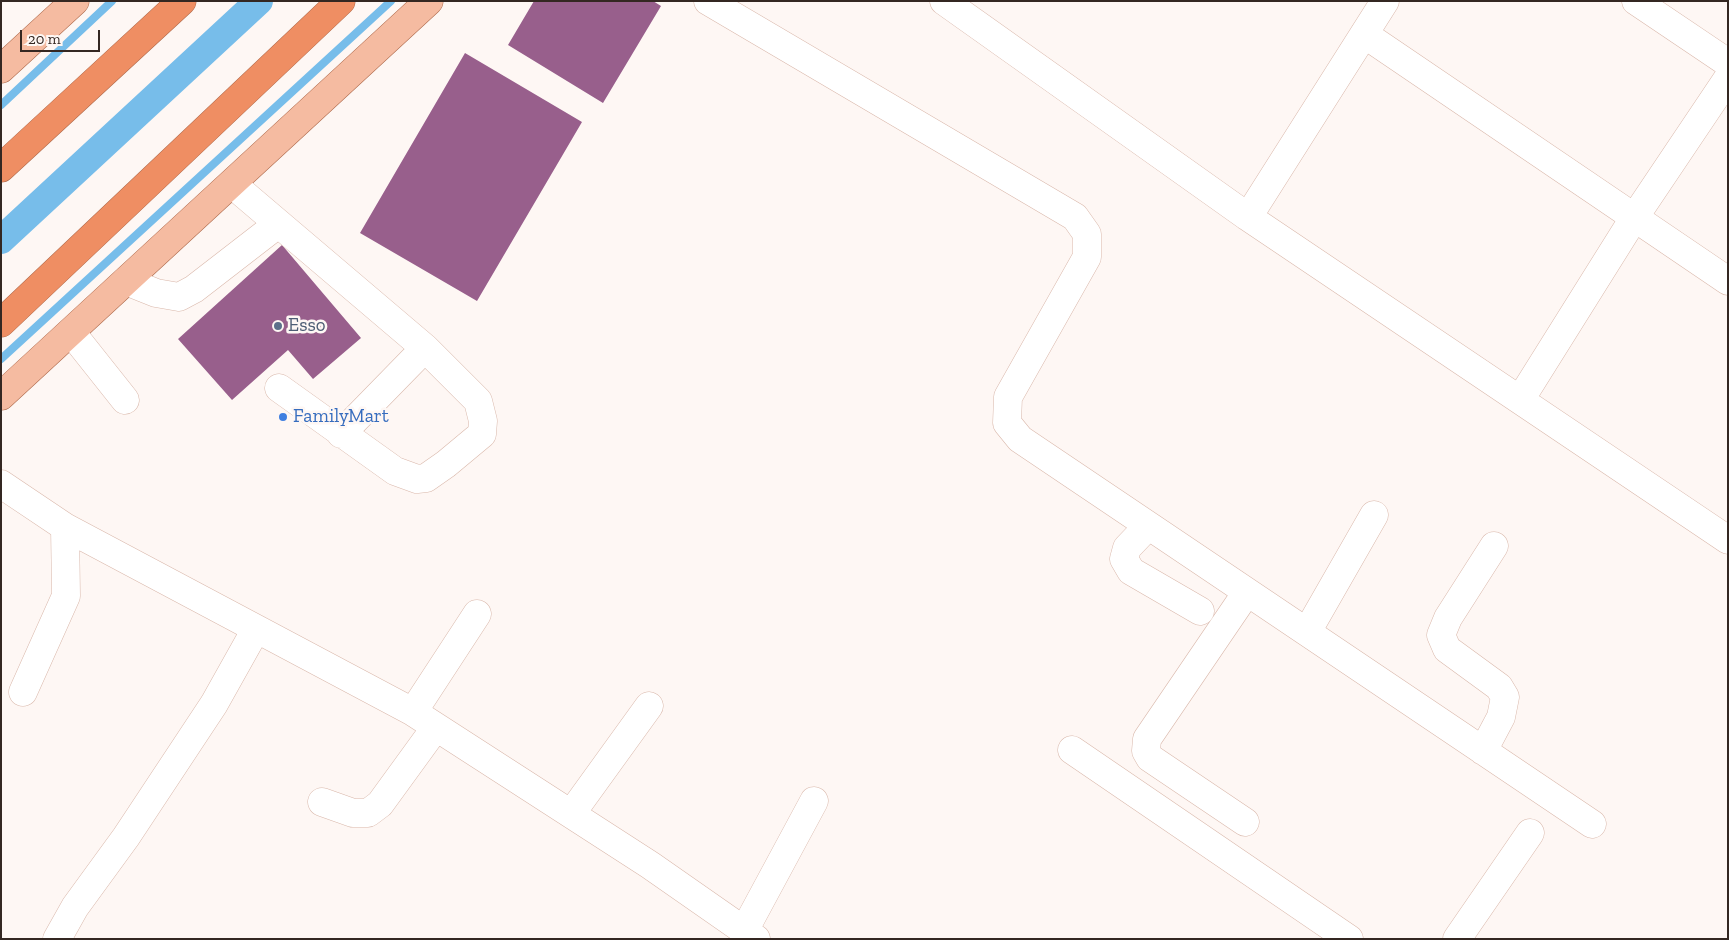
<!DOCTYPE html>
<style>
body{margin:0}
#map{position:relative;width:1729px;height:940px;overflow:hidden;background:#fef7f4;font-family:"Zilla Slab",serif}
canvas{display:block}
.frame{position:absolute;inset:0;border:2px solid #342722;pointer-events:none}
.scale{position:absolute;left:20px;top:30px;width:80px;height:22px;box-sizing:border-box;border:2px solid #342722;border-top:0;padding-left:6px;font-size:15px;line-height:18px;white-space:nowrap;color:#342722;-webkit-text-stroke:4px #fef7f4;paint-order:stroke}
</style>
<div id="map">
<canvas width="1729" height="940"></canvas>
<div class="frame"></div>
<div class="scale">20 m</div>
</div>
<script>
const g = document.querySelector('canvas').getContext('2d');
g.lineJoin = 'round';
const toPath = rows => new Path2D(rows.map(r => 'M' + r).join(''));
function trace(path, color, width, dash) { g.strokeStyle = color; g.lineWidth = width; g.lineCap = dash ? 'butt' : 'round'; g.setLineDash(dash || []); g.stroke(path); }
function fillPath(path, color) { g.fillStyle = color; g.fill(path, 'evenodd'); }
function label(font, color, halo, rows, align = 'center') {
  g.font = font + ' "Zilla Slab",serif'; g.lineWidth = 5; g.setLineDash([]); g.textBaseline = 'middle'; g.strokeStyle = halo; g.fillStyle = color; for (const [text, x, y, turn = 0] of rows) {
    g.save(); g.translate(x, y); g.rotate((+turn || 0) * Math.PI / 180); g.textAlign = isNaN(turn) ? turn : align; if (halo) g.strokeText(text, 0, 0); g.fillText(text, 0, 0); g.restore();
  }
}
trace(toPath([
 [1,105,112,1],
 [1,359,391,1]
]), '#77bdea', 8);
trace(toPath([
 [1,240,259,1]
]), '#77bdea', 28);
fillPath(toPath([
 [534,1,653,1,661,6,603,103,508,45],
 [465,53,582,122,477,301,360,233],
 [282,245,361,338,313,379,288,350,232,400,178,339]
]), '#985f8c');
const minor = toPath([
 [708,1,1075,217,1087,234,1087,257,1008,397,1007,423,1020,439,1592,824],
 [944,1,1248,217,1728,540],
 [1636,1,1728,63],
 [1364,34,1728,281],
 [232,184,425,348,478,401,483,421,482,434,446,464,426,478,417,479,395,471,279,388],
 [1248,217,1385,1],
 [126,281,156,293,179,297,194,289,278,224],
 [71,332,125,400],
 [1520,400,1634,218,1728,78],
 [341,434,425,348],
 [1,484,65,527,413,712,650,865,756,939],
 [1148,526,1127,548,1124,559,1131,571,1200,611],
 [1307,632,1374,515],
 [23,692,66,596,65,527],
 [413,712,477,614],
 [1072,750,1349,939],
 [1483,751,1501,717,1505,697,1499,687,1447,649,1441,635,1448,618,1494,546],
 [322,802,353,813,368,813,380,804,436,727],
 [571,814,649,706],
 [1245,822,1150,758,1146,751,1147,739,1247,592],
 [744,931,814,801],
 [57,939,75,907,126,837,214,704,256,629],
 [1457,939,1530,833]
]);
const major = toPath([
 [1,69,75,1],
 [1,396,429,1]
]);
const highway = toPath([
 [1,168,182,1],
 [1,323,341,1]
]);
trace(minor, '#d9b7aa', 29);
trace(major, '#ae6a4c', 29);
trace(highway, '#ae6a4c', 29);
trace(minor, '#fff', 28);
trace(major, '#f5bba1', 28);
trace(highway, '#ef8e63', 28);
for (const [x, y, r, color] of [
 [278,326,5,"#5c6f8a"],
 [283,417,5,"#3f7fe0"]
]) { const dot = new Path2D(); dot.arc(x, y, r, 0, 2 * Math.PI); g.fillStyle = color; g.fill(dot); trace(dot, '#fef7f4', 2); }
label('19px', '#4e5e75', '#fef7f4', [
 ["Esso",288,326]
], 'left');
label('19px', '#366cbe', '#fef7f4', [
 ["FamilyMart",293,417]
], 'left');
</script>
